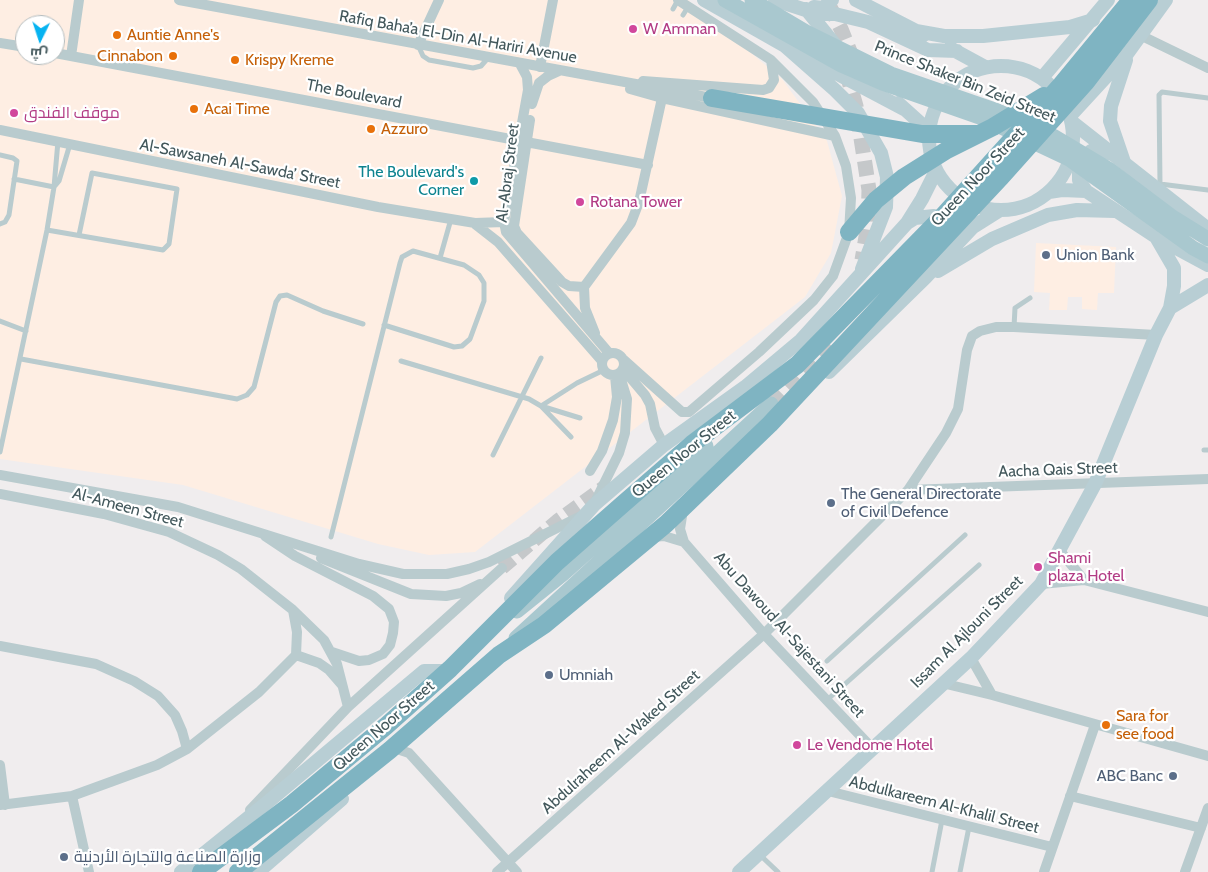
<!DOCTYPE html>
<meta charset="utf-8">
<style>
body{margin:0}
#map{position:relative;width:1208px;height:872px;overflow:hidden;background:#f0edee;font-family:Cabin,Cairo,sans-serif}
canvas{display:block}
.north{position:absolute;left:15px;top:15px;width:50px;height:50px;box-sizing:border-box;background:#fff;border:1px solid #b4bcbe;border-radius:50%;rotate:184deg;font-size:14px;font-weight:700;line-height:20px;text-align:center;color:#43585c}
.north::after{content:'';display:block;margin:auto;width:18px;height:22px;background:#06b3f1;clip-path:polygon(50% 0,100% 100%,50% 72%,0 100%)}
</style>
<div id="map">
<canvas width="1208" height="872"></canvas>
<div class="north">ش</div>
</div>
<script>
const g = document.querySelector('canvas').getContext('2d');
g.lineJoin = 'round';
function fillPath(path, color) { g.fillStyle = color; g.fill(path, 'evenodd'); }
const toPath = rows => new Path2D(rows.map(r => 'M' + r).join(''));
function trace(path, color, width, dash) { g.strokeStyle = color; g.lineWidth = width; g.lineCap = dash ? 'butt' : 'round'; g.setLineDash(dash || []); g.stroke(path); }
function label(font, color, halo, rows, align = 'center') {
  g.font = font + ' Cabin,Cairo,sans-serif'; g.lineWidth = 4.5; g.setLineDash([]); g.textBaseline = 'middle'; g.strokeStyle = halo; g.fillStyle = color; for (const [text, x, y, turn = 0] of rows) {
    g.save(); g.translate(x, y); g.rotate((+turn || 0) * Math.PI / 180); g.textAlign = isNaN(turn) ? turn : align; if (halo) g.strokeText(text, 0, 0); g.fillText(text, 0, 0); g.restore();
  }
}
fillPath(toPath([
 [0,0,688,0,782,79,827,141,842,196,831,253,805,297,475,552,429,555,378,544,183,485,0,459],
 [25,25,55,25,55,55,25,55],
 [1036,243,1116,247,1114,293,1098,293,1097,310,1082,309,1082,297,1068,297,1067,310,1049,310,1050,293,1034,292]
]), '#feeee3');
trace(toPath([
 [502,568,557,521,607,485]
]), '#c5c8ca', 14, [14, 7]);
trace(toPath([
 [829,5,841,29,855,64],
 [846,71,856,106,869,190,868,225,862,260],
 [771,404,835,339]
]), '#c5c8ca', 15, [15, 8]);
trace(toPath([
 [673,9,678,0],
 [683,15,688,7],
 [418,45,423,56,429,60,473,68,481,66,488,58],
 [1208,98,1162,92,1159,95,1160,184,1208,190],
 [0,155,13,158,17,161,9,215,5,222,0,224],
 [14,179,54,187],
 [54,187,59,181,70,144],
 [47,230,163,250,169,244,177,189,92,173,79,235],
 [440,258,451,219],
 [0,321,26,331],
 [1014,327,1015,308,1030,298],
 [21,359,237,399,247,395,254,387,276,302,280,296,287,295,323,311,363,324],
 [401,361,529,399,541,406,571,437],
 [541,406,577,383,604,370],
 [541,406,580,418],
 [1204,450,1208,450],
 [0,452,47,230,54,187,58,141],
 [493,455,541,358],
 [331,537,400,263,402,257,413,251,464,265,479,275,484,283,484,301,470,339,462,346,454,347,384,325],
 [827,661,965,535],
 [827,700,979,565],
 [759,854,778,872],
 [932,872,942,820],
 [960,872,969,827]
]), '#b9cbce', 5);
trace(toPath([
 [179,0,712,98],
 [1142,36,1208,68],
 [0,43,25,47],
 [418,45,439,0],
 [55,53,648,165],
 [71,56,79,0],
 [520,64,527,77,528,90,504,222,506,232,609,353],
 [540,67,553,0],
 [643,81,763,90,769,88,774,80,771,60],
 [630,89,662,98,835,136],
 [532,104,539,83,548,76,559,71],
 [530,120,514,226,517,233,562,282,569,286,584,287],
 [0,130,378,207,475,223,504,222],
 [475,224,498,242,602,361],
 [595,333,585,308,584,287,631,223,639,202,662,98],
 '602 364a11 11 0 1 1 22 0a11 11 0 1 1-22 0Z',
 [624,360,682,412,689,412,759,352,814,300,833,276,849,232,851,198,846,166,835,136,813,102,771,60,678,0],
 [623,369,645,395,650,404,655,428,664,445],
 [590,471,602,451,613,420,617,397,615,376],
 [0,475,178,507,359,564,403,574,447,574,469,569,489,562,581,516],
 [908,490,1208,479],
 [0,494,104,514,169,532,218,555,241,569,293,610,324,640,337,664,348,707],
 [596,500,619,453,625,433,627,399,619,373],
 [683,510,680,529,684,542,764,634,872,748],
 [265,536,295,556,373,596,389,609,394,622,393,633,390,645,383,654,369,660,359,661,332,652],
 [653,537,664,536,684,542],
 [1060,551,1084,580],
 [321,558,411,594,446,596,461,593,480,584],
 [1041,584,1084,580,1208,612],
 [0,646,96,664,134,681,158,696,175,715,182,731,187,749],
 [296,655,319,663,329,670,342,685],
 [971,658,992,695],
 [942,683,992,695,1208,756],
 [391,750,397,749,409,753,517,872],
 [0,765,5,805],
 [828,791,1052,847],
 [72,796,89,872],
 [1070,796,1201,828],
 [0,805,72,796,157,765,187,749,259,692,296,655,297,632,293,610],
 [250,810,348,707,502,568],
 [497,872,764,634,908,490,946,433,958,409,967,350,972,336,980,331,996,327,1014,327,1156,335],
 [1044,872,1095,725],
 [1185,872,1208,808]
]), '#b9cbce', 10);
trace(toPath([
 [704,0,785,46,904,109],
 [775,0,818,14,835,14,868,22,928,50,957,51],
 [856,0,924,35],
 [814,7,823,8,832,0],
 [806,9,836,46],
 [916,31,944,36,983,36,1070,27,1093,20],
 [785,46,835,90,858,113,881,153,887,177,886,207,862,269],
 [950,48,985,67],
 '929 138a72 72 0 1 1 144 0a72 72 0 1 1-144 0Z',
 [1042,78,1108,0],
 [898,103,928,130],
 [1070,116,1127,54,1166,0],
 [1072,122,1208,229],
 [1124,162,1110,121,1111,106,1126,60],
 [1086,191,1079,180,1079,163,1091,151,1099,150,1112,154],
 [1049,192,1062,190,1086,191,1156,237,1208,265],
 [907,223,915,218,934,216,947,223],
 [938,271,992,239,1048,215,1077,210,1115,211],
 [1170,308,1208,285],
 [829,372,926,277,973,227,1000,210],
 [511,598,594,505,664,445,745,387,801,340,907,223,922,199,936,171],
 [181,872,269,801,424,671,447,671],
 [258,872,342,799],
 [739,872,971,658,1041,584,1095,484,1156,335,1170,308,1174,286,1174,268,1156,237]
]), '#b8ced4', 14);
trace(toPath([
 [725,0,841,65,882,83,982,118,1069,159,1193,248,1208,256],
 [752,0,806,32,891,74,998,111,1053,136,1110,170,1171,216,1208,239],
 [517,611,563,574,706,446],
 [516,638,771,404]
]), '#a9c8cf', 15);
trace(toPath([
 [712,98,922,134,976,134],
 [849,232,876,200,904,177,947,150,993,127,1044,96],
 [201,872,292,804,386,726,450,669,557,562,623,504,692,444,797,365,941,218,1061,85,1131,0],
 [238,872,390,750,499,655,544,625,666,524,770,424,1001,177,1086,82,1149,0]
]), '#7fb4c2', 18);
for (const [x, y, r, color] of [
 [633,29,5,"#d1479c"],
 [117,35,5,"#e8710a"],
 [173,56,5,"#e8710a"],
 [235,60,5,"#e8710a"],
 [194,109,5,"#e8710a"],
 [14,113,5,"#d1479c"],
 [371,129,5,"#e8710a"],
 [474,181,5,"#0f9aa8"],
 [580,202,5,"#d1479c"],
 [1046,255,5,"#5c6f8a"],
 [831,503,5,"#5c6f8a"],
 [1038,567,5,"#d1479c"],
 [549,675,5,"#5c6f8a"],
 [1106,725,5,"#e8710a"],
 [797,745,5,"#d1479c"],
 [1173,776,5,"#5c6f8a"],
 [64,857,5,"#5c6f8a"]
]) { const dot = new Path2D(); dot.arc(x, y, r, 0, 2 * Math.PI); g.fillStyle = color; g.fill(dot); trace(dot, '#fff', 2); }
label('16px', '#b23c85', '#fff', [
 ["W Amman",643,29],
 ["موقف الفندق",24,113],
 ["Rotana Tower",590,202],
 ["Shami",1048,558],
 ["plaza Hotel",1048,576],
 ["Le Vendome Hotel",807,745]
], 'left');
label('16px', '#c56008', '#fff', [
 ["Auntie Anne's",127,35],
 ["Cinnabon",163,56,"right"],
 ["Krispy Kreme",245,60],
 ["Acai Time",204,109],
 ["Azzuro",381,129],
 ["Sara for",1116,716],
 ["see food",1116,734]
], 'left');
label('16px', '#43585c', '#fff', [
 ["Rafiq Baha’a El-Din Al-Hariri Avenue",458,37,10],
 ["Prince Shaker Bin Zeid Street",965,82,22],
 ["The Boulevard",354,94,11],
 ["Al-Sawsaneh Al-Sawda’ Street",240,164,11],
 ["Al-Abraj Street",508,173,-83],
 ["Queen Noor Street",978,177,-47],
 ["Queen Noor Street",684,454,-39],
 ["Aacha Qais Street",1058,470,-2],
 ["Al-Ameen Street",128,508,15],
 ["Issam Al Ajlouni Street",967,632,-45],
 ["Abu Dawoud Al-Sajestani Street",789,635,48],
 ["Queen Noor Street",384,726,-41],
 ["Abdulraheem Al-Waked Street",621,742,-42],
 ["Abdulkareem Al-Khalil Street",944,805,14]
]);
label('16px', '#0d838f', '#fff', [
 ["The Boulevard's",464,172],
 ["Corner",464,190]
], 'right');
label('16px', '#4e5e75', '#fff', [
 ["Union Bank",1056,255],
 ["The General Directorate",841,494],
 ["of Civil Defence",841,512],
 ["Umniah",559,675],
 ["ABC Banc",1163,776,"right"],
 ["وزارة الصناعة والتجارة الأردنية",74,857]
], 'left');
</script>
